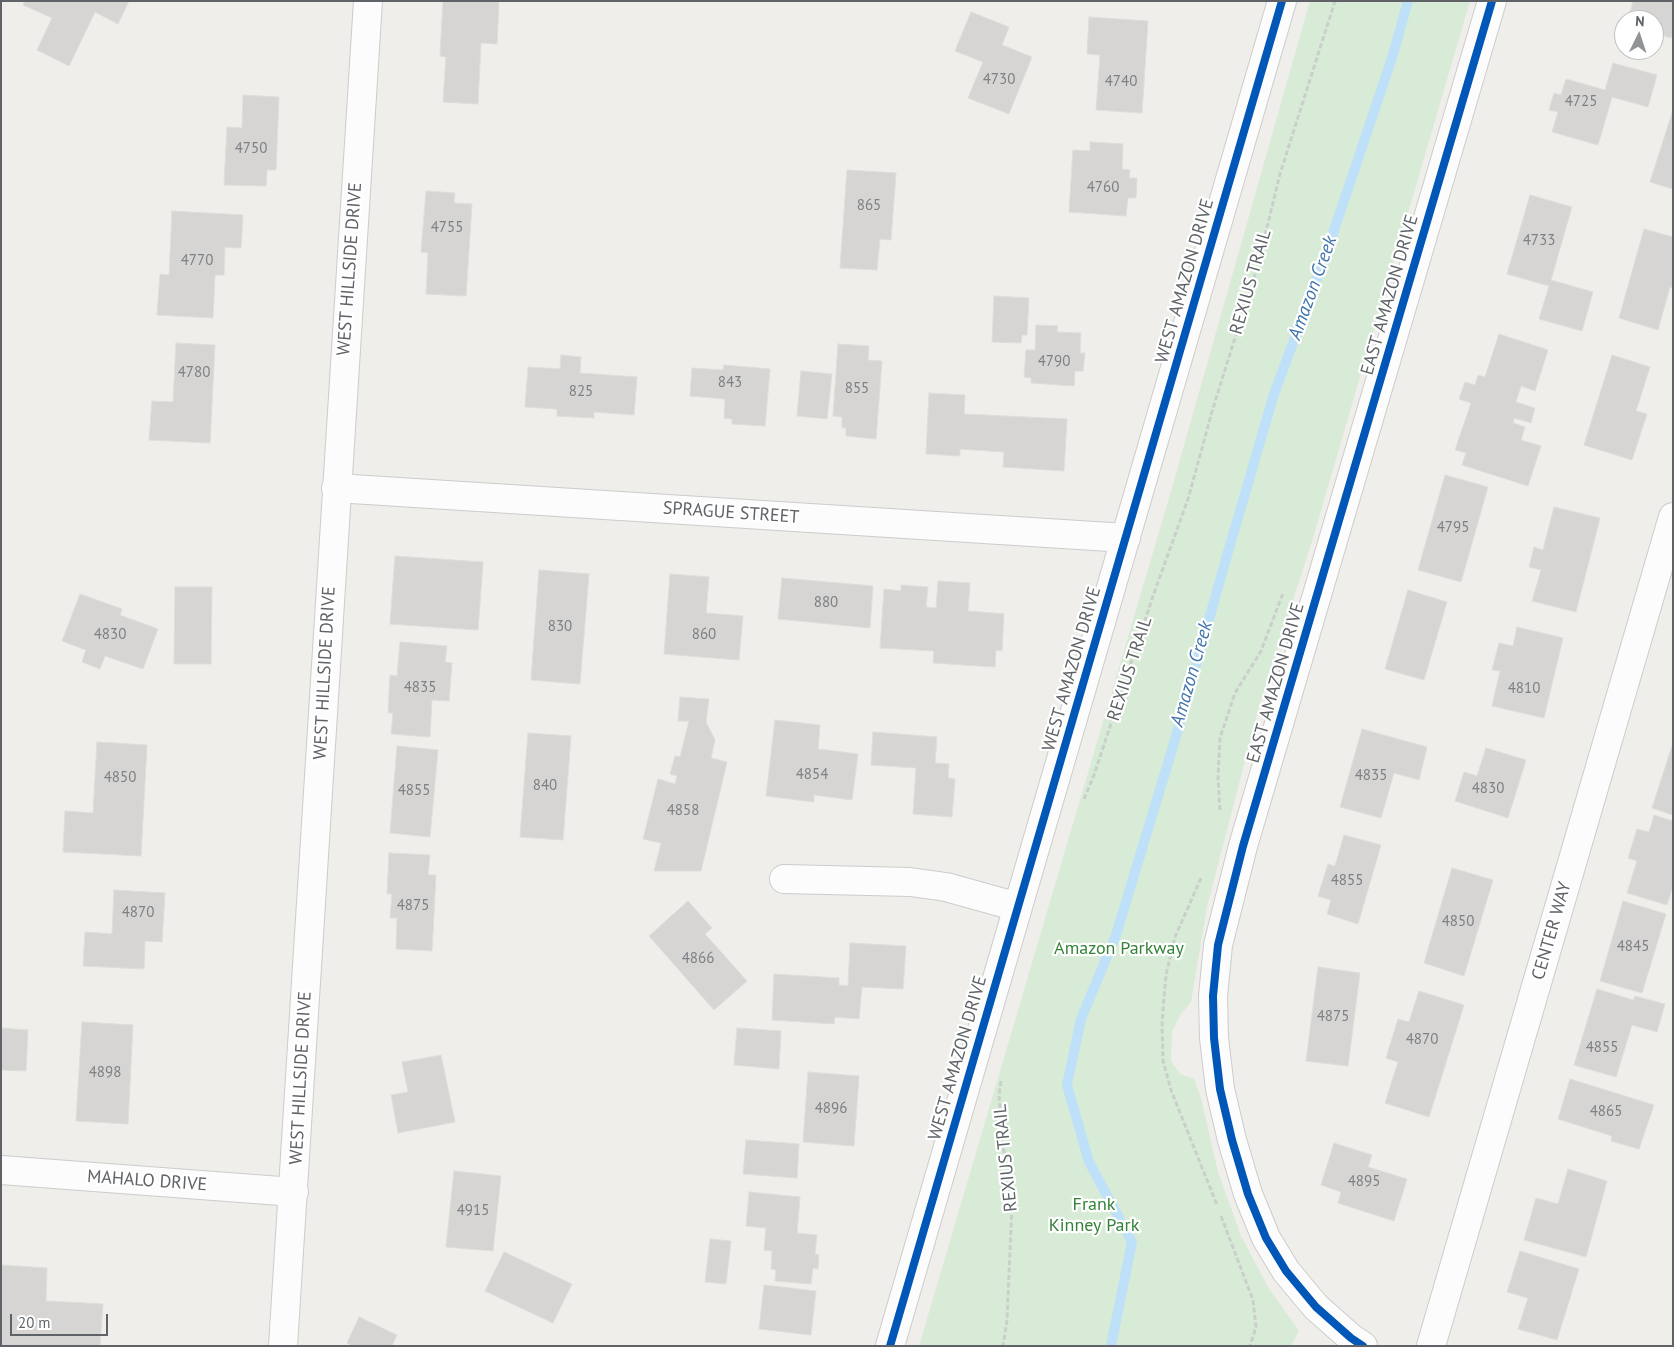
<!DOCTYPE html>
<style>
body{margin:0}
#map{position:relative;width:1674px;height:1347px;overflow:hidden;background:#efeeea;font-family:"PT Sans",sans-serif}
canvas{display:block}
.frame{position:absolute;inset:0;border:2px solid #5f6368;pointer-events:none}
.north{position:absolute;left:1614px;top:10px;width:50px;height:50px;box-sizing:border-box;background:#fff;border:1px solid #bfc1c3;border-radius:50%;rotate:4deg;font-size:14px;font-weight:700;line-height:20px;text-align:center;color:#5f6368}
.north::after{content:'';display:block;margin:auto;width:18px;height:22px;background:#919496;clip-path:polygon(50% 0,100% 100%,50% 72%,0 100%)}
.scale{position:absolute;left:10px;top:1314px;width:98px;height:22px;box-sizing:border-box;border:2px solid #5f6368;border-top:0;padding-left:6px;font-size:15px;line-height:18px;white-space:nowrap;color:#5f6368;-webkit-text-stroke:4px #fff;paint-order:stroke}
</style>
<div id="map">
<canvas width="1674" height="1347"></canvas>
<div class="frame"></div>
<div class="north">N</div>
<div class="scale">20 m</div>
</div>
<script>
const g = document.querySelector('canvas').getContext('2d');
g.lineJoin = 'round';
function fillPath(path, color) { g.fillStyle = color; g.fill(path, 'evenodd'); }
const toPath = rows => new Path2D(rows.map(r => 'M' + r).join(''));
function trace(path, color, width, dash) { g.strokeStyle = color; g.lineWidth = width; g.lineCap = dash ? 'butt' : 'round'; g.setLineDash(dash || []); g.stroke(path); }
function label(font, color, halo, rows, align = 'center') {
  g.font = font + ' "PT Sans",sans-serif'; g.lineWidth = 4.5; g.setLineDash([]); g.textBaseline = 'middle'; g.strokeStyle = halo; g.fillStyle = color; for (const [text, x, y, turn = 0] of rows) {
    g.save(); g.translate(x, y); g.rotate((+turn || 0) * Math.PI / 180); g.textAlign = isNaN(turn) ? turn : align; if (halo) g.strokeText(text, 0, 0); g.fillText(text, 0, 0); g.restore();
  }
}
fillPath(toPath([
 [1310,1,1470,1,1313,538,1259,707,1207,907,1191,1002,1180,1015,1172,1032,1171,1061,1180,1074,1194,1079,1201,1098,1218,1172,1241,1236,1268,1287,1299,1331,1291,1346,919,1346,1169,498]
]), '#d8ebd6');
trace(toPath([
 [1111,1346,1132,1242,1089,1162,1067,1085,1081,1019,1116,935,1174,743,1228,552,1274,394,1326,254,1392,58,1408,1]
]), '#bfe0f9', 10);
const building = toPath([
 [25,1,129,1,118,24,95,12,69,66,37,50,52,18,23,5,25,1],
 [443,1,499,1,497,44,481,43,478,104,443,102,446,57,440,56,443,1],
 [1633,1,1673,1,1673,32,1671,38,1654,33,1654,20,1628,20,1633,1],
 [971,12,1009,27,1002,45,1032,57,1009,114,968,98,983,62,955,51,971,12],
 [1089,17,1148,21,1142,113,1096,110,1100,55,1087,54,1089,17],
 [1613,63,1657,75,1648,107,1612,97,1598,145,1552,132,1558,112,1549,110,1554,93,1561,95,1566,79,1605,90,1613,63],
 [243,95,279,97,276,170,267,170,266,186,224,185,227,127,242,128,243,95],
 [1673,110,1673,189,1650,182,1673,110],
 [1090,142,1123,144,1122,169,1130,170,1129,178,1137,178,1136,198,1128,198,1126,216,1069,212,1073,150,1090,151,1090,142],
 [847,170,896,173,891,240,880,239,877,270,840,268,847,170],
 [426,191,455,193,454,203,472,204,466,296,426,294,428,253,421,252,426,191],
 [1530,195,1572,207,1551,280,1593,292,1582,331,1539,319,1549,286,1507,274,1530,195],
 [172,211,243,215,241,248,225,247,224,275,215,275,213,318,157,315,160,274,169,275,172,211],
 [1644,229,1673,237,1673,288,1670,287,1658,330,1619,318,1644,229],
 [994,296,1029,298,1027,335,1022,335,1021,343,992,342,994,296],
 [1036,325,1058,326,1057,332,1081,333,1080,353,1085,353,1083,371,1075,371,1074,386,1031,383,1031,378,1024,377,1026,350,1035,350,1036,325],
 [1499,334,1548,350,1535,391,1521,386,1516,402,1535,408,1531,423,1514,418,1513,423,1525,427,1521,440,1541,446,1528,486,1462,465,1466,453,1455,450,1471,403,1459,399,1465,382,1475,385,1478,375,1485,377,1499,334],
 [176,343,215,345,210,443,149,440,152,401,173,402,176,343],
 [838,344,869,346,868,360,882,361,876,439,846,436,846,428,842,428,842,417,833,416,838,344],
 [561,355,581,357,580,373,637,377,634,415,594,412,594,418,557,416,557,409,525,407,528,367,560,369,561,355],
 [1612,355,1650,367,1636,411,1647,414,1632,460,1584,445,1612,355],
 [724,365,770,369,765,426,732,424,732,419,724,418,725,399,690,396,692,368,723,370,724,365],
 [801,371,832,374,827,419,797,416,801,371],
 [929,393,965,395,964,414,1067,419,1064,471,1003,467,1004,452,960,449,960,456,926,454,929,393],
 [1445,475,1488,487,1461,582,1418,570,1445,475],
 [1554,507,1600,518,1576,612,1532,601,1541,570,1529,567,1534,547,1543,550,1554,507],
 [395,556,483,562,478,630,390,624,395,556],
 [539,570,589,574,580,684,531,680,539,570],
 [670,574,709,577,706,613,743,616,739,660,664,654,670,574],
 [782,578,873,586,870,628,778,619,782,578],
 [938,581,970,583,968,611,1004,614,1002,651,996,650,995,667,933,663,934,651,880,648,884,589,901,591,901,585,928,587,926,607,936,608,938,581],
 [175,587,212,587,211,664,174,664,175,587],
 [1408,590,1447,602,1424,680,1385,669,1408,590],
 [80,594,122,609,120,615,158,629,143,669,105,656,100,669,82,662,86,650,62,641,80,594],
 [1517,627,1563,638,1544,718,1492,706,1500,671,1492,670,1499,643,1513,646,1517,627],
 [400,642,447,646,445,662,452,663,449,701,432,700,430,737,391,734,393,713,388,713,390,675,397,676,400,642],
 [680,697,709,699,706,722,715,740,711,758,727,762,701,871,654,871,661,843,643,839,658,779,675,784,677,776,670,774,675,756,680,757,689,721,678,721,680,697],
 [775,720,820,725,818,749,858,754,852,800,814,795,814,802,766,796,775,720],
 [1362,729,1427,747,1419,780,1394,773,1381,818,1340,807,1362,729],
 [873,732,937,737,935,763,949,764,948,778,955,779,952,817,913,814,916,768,871,765,873,732],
 [528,733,571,736,563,840,520,837,528,733],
 [97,742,147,745,141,856,63,852,65,811,93,813,97,742],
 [397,746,438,750,430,837,390,833,397,746],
 [1672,746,1673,747,1673,815,1652,808,1672,746],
 [1486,748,1526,760,1508,818,1455,801,1464,772,1477,776,1486,748],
 [1654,815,1673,821,1673,886,1667,905,1627,893,1637,861,1628,858,1637,829,1649,832,1654,815],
 [1344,835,1381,845,1358,924,1327,914,1331,900,1318,896,1328,864,1335,866,1344,835],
 [389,853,430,855,428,875,436,875,432,951,396,949,397,918,390,918,392,894,387,894,389,853],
 [1452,868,1493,880,1464,976,1424,963,1452,868],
 [114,890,165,893,162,942,145,941,144,969,83,966,85,932,112,934,114,890],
 [688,901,712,928,705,934,747,981,714,1010,649,936,688,901],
 [1623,901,1666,914,1642,993,1600,981,1623,901],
 [850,943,906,946,903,989,862,987,859,1019,835,1017,834,1024,772,1020,774,974,839,978,839,985,848,986,850,943],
 [1318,967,1360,973,1348,1066,1306,1061,1318,967],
 [1597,989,1633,1000,1635,996,1665,1004,1657,1032,1632,1025,1616,1077,1574,1065,1597,989],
 [1419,991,1464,1005,1429,1117,1385,1103,1398,1062,1386,1058,1398,1019,1409,1022,1419,991],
 [82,1022,133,1025,128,1124,76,1121,82,1022],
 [1,1028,28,1030,26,1071,1,1070,1,1028],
 [737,1028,781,1031,779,1069,734,1065,737,1028],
 [441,1055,455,1122,398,1133,391,1095,408,1092,402,1062,441,1055],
 [808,1072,859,1076,854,1146,803,1142,808,1072],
 [1570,1079,1654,1105,1639,1149,1611,1141,1612,1136,1558,1119,1570,1079],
 [746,1140,799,1144,797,1178,743,1174,746,1140],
 [1334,1143,1372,1155,1368,1167,1407,1179,1394,1221,1338,1203,1341,1192,1321,1185,1334,1143],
 [1568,1169,1607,1181,1586,1257,1524,1240,1536,1198,1558,1204,1568,1169],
 [454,1171,501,1176,493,1251,446,1247,454,1171],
 [749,1192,800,1197,797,1233,817,1235,815,1254,819,1255,818,1269,813,1268,811,1284,775,1281,776,1270,771,1269,772,1251,764,1250,766,1228,746,1226,749,1192],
 [710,1239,731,1241,726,1284,705,1282,710,1239],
 [1520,1251,1579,1269,1557,1340,1518,1329,1528,1298,1507,1292,1520,1251],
 [504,1252,572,1284,553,1323,485,1291,504,1252],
 [1,1265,47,1268,46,1301,103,1304,100,1346,1,1346,1,1265],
 [764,1285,816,1291,811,1335,759,1329,764,1285],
 [359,1317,397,1335,392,1346,353,1346,347,1343,359,1317]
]);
fillPath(building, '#d6d5d3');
trace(building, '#deddd9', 1);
const minor = toPath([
 [336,488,1126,538],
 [784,879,910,882,946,887,1018,907],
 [1,1170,294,1192],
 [283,1346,368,1],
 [890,1346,1282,1],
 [1363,1346,1351,1338,1316,1307,1286,1271,1266,1238,1248,1194,1232,1140,1220,1089,1214,1038,1213,996,1218,945,1243,846,1492,1],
 [1431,1346,1673,517]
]);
trace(minor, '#cbcccc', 30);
trace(toPath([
 [1084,799,1094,775,1153,596,1188,499,1213,408,1257,268,1280,174,1335,1],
 [1220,810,1218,778,1220,738,1235,693,1261,651,1283,593],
 [1201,878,1175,937,1166,975,1162,1023,1163,1061,1171,1090,1217,1205],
 [1001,1081,999,1095,1003,1145,1012,1205,1007,1320,1003,1346],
 [1221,1216,1253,1300,1256,1327,1250,1346]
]), '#cacfcc', 3, [5, 2.5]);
trace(minor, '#fdfcfc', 28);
trace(toPath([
 [890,1346,1282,1],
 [1363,1346,1351,1338,1316,1307,1286,1271,1266,1238,1248,1194,1232,1140,1220,1089,1214,1038,1213,996,1218,945,1243,846,1492,1]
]), '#0057b8', 8);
label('15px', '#7e8184', null, [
 ["4730",999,80],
 ["4740",1121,82],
 ["4725",1581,102],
 ["4750",251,149],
 ["4760",1103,188],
 ["865",869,206],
 ["4755",447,228],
 ["4733",1539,241],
 ["4770",197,261],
 ["4790",1054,362],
 ["4780",194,373],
 ["843",730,383],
 ["855",857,389],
 ["825",581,392],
 ["4795",1453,528],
 ["880",826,603],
 ["830",560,627],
 ["4830",110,635],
 ["860",704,635],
 ["4835",420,688],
 ["4810",1524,689],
 ["4854",812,775],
 ["4835",1371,776],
 ["4850",120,778],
 ["840",545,786],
 ["4830",1488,789],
 ["4855",414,791],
 ["4858",683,811],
 ["4855",1347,881],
 ["4875",413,906],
 ["4870",138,913],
 ["4850",1458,922],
 ["4845",1633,947],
 ["4866",698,959],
 ["4875",1333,1017],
 ["4870",1422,1040],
 ["4855",1602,1048],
 ["4898",105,1073],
 ["4896",831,1109],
 ["4865",1606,1112],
 ["4895",1364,1182],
 ["4915",473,1211]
]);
label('18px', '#5f6368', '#fff', [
 ["WEST HILLSIDE DRIVE",350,269,-86],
 ["WEST AMAZON DRIVE",1185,281,-74],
 ["REXIUS TRAIL",1251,282,-74],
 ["EAST AMAZON DRIVE",1390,295,-74],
 ["SPRAGUE STREET",731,513,4],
 ["WEST AMAZON DRIVE",1072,669,-74],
 ["REXIUS TRAIL",1130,669,-72],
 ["WEST HILLSIDE DRIVE",325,673,-87],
 ["EAST AMAZON DRIVE",1276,683,-74],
 ["CENTER WAY",1552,931,-74],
 ["WEST AMAZON DRIVE",958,1058,-74],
 ["WEST HILLSIDE DRIVE",301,1078,-87],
 ["REXIUS TRAIL",1006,1158,-96],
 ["MAHALO DRIVE",147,1181,4]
]);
label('18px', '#348238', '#fff', [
 ["Amazon Parkway",1119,949],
 ["Frank",1094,1205],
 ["Kinney Park",1094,1226]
]);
label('italic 19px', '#4174aa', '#fff', [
 ["Amazon Creek",1313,288,-70],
 ["Amazon Creek",1192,674,-74]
]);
</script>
